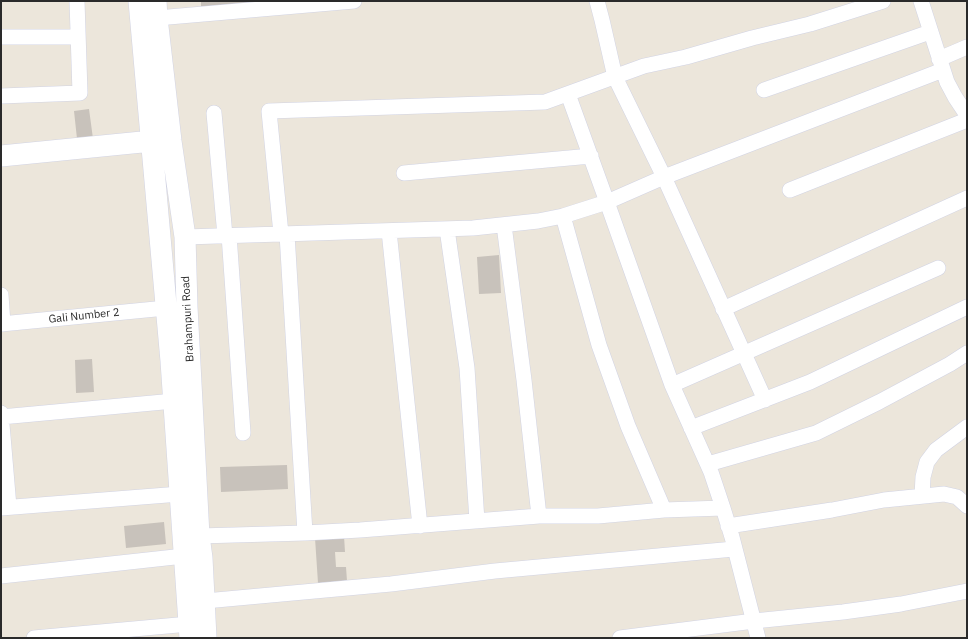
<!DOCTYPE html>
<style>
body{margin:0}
#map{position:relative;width:968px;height:639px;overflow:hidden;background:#ece6db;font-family:"IBM Plex Sans",sans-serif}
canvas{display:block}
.frame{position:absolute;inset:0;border:2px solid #2a2a2a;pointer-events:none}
</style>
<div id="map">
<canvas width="968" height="639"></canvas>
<div class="frame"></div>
</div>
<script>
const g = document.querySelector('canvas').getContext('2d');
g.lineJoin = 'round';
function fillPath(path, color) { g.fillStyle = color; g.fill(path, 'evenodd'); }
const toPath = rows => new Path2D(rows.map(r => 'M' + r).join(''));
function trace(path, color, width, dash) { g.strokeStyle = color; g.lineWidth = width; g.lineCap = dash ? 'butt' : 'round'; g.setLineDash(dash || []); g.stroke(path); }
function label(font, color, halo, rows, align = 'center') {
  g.font = font + ' "IBM Plex Sans",sans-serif'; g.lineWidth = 4; g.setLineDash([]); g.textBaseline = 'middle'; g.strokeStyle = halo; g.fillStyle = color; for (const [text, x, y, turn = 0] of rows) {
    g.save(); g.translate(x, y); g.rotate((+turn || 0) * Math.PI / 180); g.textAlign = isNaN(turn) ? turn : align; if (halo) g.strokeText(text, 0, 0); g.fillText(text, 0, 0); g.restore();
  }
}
fillPath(toPath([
 [201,1,274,1,201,7],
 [89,109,94,146,78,148,74,111],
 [499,255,501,293,479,294,477,257],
 [92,359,94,392,76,393,75,360],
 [287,465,288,489,221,492,220,467],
 [164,522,166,544,126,548,124,526],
 [344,536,345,552,335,552,336,567,346,567,347,581,318,583,315,538]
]), '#c8c2bb');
const street = toPath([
 [597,1,602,20,615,77,664,177,765,400],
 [921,1,947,82,955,97,967,115],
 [157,18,354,1],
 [1,37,78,37],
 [939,59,967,47],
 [764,90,930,32],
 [568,94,607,202,672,385,711,472,723,508,732,537,758,638],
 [1,96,80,93,77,1],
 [214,113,225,236],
 [404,173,591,156],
 [790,190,967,120],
 [563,216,599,345,628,426,664,510],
 [504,225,524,380,539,516],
 [447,229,467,368,477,521],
 [389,231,420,526],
 [281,234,269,111,545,102,644,66,686,57,752,38,810,24,883,1],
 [287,234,305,533],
 [229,235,243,433],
 [185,237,473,228,538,221,563,216,607,202,664,177,943,70],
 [1,295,3,324],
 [723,309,967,198],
 [1,324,166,308],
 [672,385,938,268],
 [1,413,9,507],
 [1,417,174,401],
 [691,428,810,382,967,307],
 [708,464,816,433,879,402,950,364,967,353],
 [922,496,923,477,927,462,936,450,967,427],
 [1,508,180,494],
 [728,526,832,510,884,500,944,494,957,497,967,506],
 [199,536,305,533,360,530,539,516,598,516,664,510,723,508],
 [1,576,184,556],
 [205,601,391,584,495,571,734,549],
 [34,638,189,624],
 [620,638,754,621,843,612,901,604,967,591]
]);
const secondary = toPath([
 [139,1,171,361,190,638],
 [156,1,157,18,171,141,185,237,187,307,199,536,202,558,206,638],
 [1,156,152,141]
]);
trace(street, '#d1d3e3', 16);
trace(secondary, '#d1d3e3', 22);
trace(street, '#fff', 15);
trace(secondary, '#fff', 21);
label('11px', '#2a2a2a', '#fff', [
 ["Gali Number 2",84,316,-6],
 ["Brahampuri Road",188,319,-93]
]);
</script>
